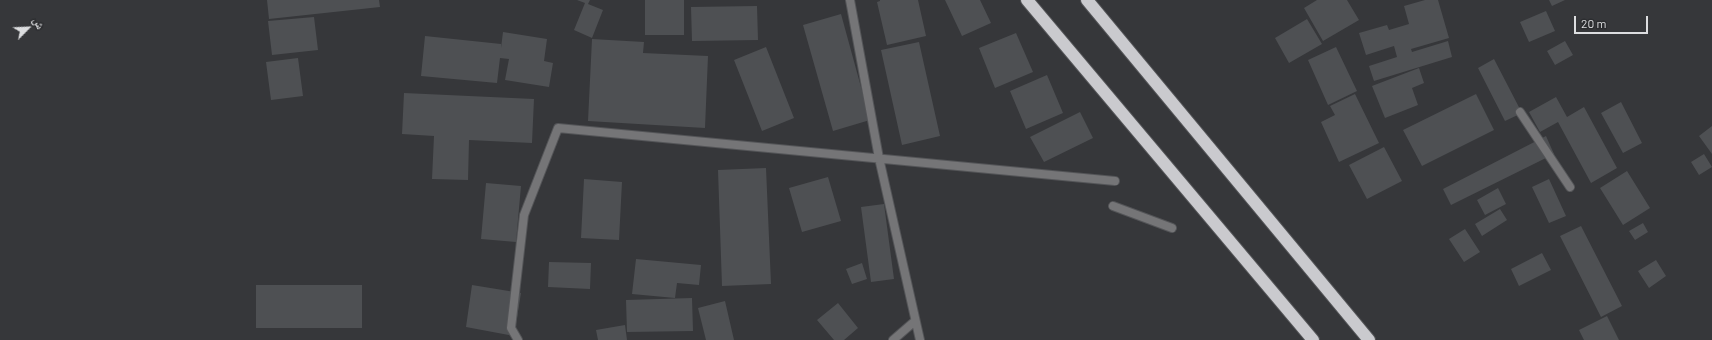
<!DOCTYPE html>
<meta charset="utf-8">
<style>
body{margin:0}
#map{position:relative;width:1712px;height:340px;overflow:hidden;background:#36373a;font-family:Barlow,"Noto Naskh Arabic",sans-serif}
canvas{display:block}
.north{position:absolute;left:8px;top:8px;width:40px;height:40px;-webkit-text-stroke:3px #2c2d30;paint-order:stroke;rotate:66deg;font-size:11px;font-weight:700;line-height:16px;text-align:center;color:#dddee0}
.north::after{content:'';display:block;margin:auto;width:14px;height:18px;background:#dddee0;clip-path:polygon(50% 0,100% 100%,50% 72%,0 100%)}
.scale{position:absolute;left:1574px;top:16px;width:74px;height:18px;box-sizing:border-box;border:2px solid #dddee0;border-top:0;padding-left:5px;font-size:12px;line-height:14px;white-space:nowrap;color:#dddee0;-webkit-text-stroke:3px #2c2d30;paint-order:stroke}
</style>
<div id="map">
<canvas width="1712" height="340"></canvas>
<div class="north">ش</div>
<div class="scale">20 m</div>
</div>
<script>
const g = document.querySelector('canvas').getContext('2d');
g.lineJoin = 'round';
function fillPath(path, color) { g.fillStyle = color; g.fill(path, 'evenodd'); }
const toPath = rows => new Path2D(rows.map(r => 'M' + r).join(''));
function trace(path, color, width, dash) { g.strokeStyle = color; g.lineWidth = width; g.lineCap = dash ? 'butt' : 'round'; g.setLineDash(dash || []); g.stroke(path); }
fillPath(toPath([
 [267,0,379,0,380,7,269,19],
 [577,0,590,0,588,4,603,10,592,38,574,30,585,3],
 [645,0,684,0,684,35,645,35],
 [880,0,918,0,926,36,887,45,877,2,880,1],
 [945,0,980,0,991,23,962,36],
 [1317,0,1347,0,1359,20,1323,41,1304,8],
 [1425,0,1438,0,1449,38,1411,49,1412,52,1448,41,1452,57,1374,81,1369,66,1397,57,1394,46,1366,55,1359,33,1387,25,1389,30,1409,24,1404,6],
 [1549,0,1565,0,1552,6],
 [757,6,758,40,692,41,691,7],
 [1546,11,1555,31,1529,42,1520,22],
 [841,14,870,120,833,131,803,25],
 [314,17,318,50,272,55,268,21],
 [1307,19,1322,44,1289,63,1275,38],
 [503,32,547,39,544,61,553,63,549,87,505,80,509,59,500,58,497,83,421,76,425,36,501,44,501,48],
 [1016,33,1033,72,995,88,979,48],
 [592,39,644,42,643,53,708,56,705,128,588,121],
 [1565,41,1573,55,1555,65,1547,51],
 [919,42,940,136,902,145,881,50],
 [766,47,794,118,762,131,734,60],
 [1336,47,1357,91,1328,105,1308,60],
 [298,58,303,96,271,100,266,62],
 [1494,59,1522,113,1505,121,1478,68],
 [1419,68,1424,83,1412,88,1418,105,1385,118,1372,86],
 [1047,75,1063,113,1026,129,1010,91],
 [404,93,534,99,532,143,469,140,468,180,432,179,434,136,402,134],
 [1355,94,1379,143,1339,162,1321,122,1335,115,1330,106],
 [1476,94,1494,130,1422,166,1403,130],
 [1556,97,1567,117,1584,107,1617,168,1591,183,1558,122,1540,132,1529,112],
 [1621,102,1642,143,1623,153,1601,113],
 [1080,112,1093,138,1044,162,1030,137],
 [1712,126,1712,154,1699,136],
 [1546,136,1554,154,1451,205,1443,189],
 [1384,147,1402,181,1367,199,1349,165],
 [1704,154,1712,167,1699,175,1691,162],
 [766,168,771,284,722,286,718,170],
 [1627,171,1650,208,1623,225,1600,188],
 [828,177,841,221,802,232,789,188],
 [584,179,622,182,619,240,581,238],
 [1549,179,1566,216,1549,223,1532,187],
 [486,183,521,186,516,242,481,239],
 [1498,188,1506,204,1485,215,1477,200],
 [884,204,894,279,871,282,861,207],
 [1500,209,1507,220,1482,236,1475,224],
 [1643,223,1648,232,1635,240,1629,231],
 [1581,226,1622,306,1601,317,1560,236],
 [1465,229,1480,252,1464,262,1449,239],
 [1542,253,1551,270,1519,286,1511,269],
 [636,259,701,265,699,285,677,283,675,298,632,294],
 [1656,260,1666,276,1649,288,1638,271],
 [549,262,591,263,590,289,548,287],
 [862,263,867,279,852,284,846,269],
 [256,285,362,285,362,328,256,328],
 [472,285,521,293,514,336,466,327],
 [692,298,693,331,627,332,626,300],
 [725,301,734,340,706,340,698,308],
 [838,303,858,328,844,340,834,340,817,320],
 [1607,316,1619,340,1584,340,1579,330],
 [625,325,627,340,598,340,596,330]
]), '#4e5053');
const minor = toPath([
 [850,0,879,158,920,340],
 [1520,112,1570,187],
 [1113,206,1172,228],
 [518,340,511,328,524,215,558,128,1115,181],
 [893,340,915,321]
]);
const motorway = toPath([
 [1027,0,1313,340],
 [1087,0,1369,340]
]);
trace(minor, '#545558', 10);
trace(motorway, '#545558', 14);
trace(minor, '#757577', 8);
trace(motorway, '#cacace', 12);
</script>
